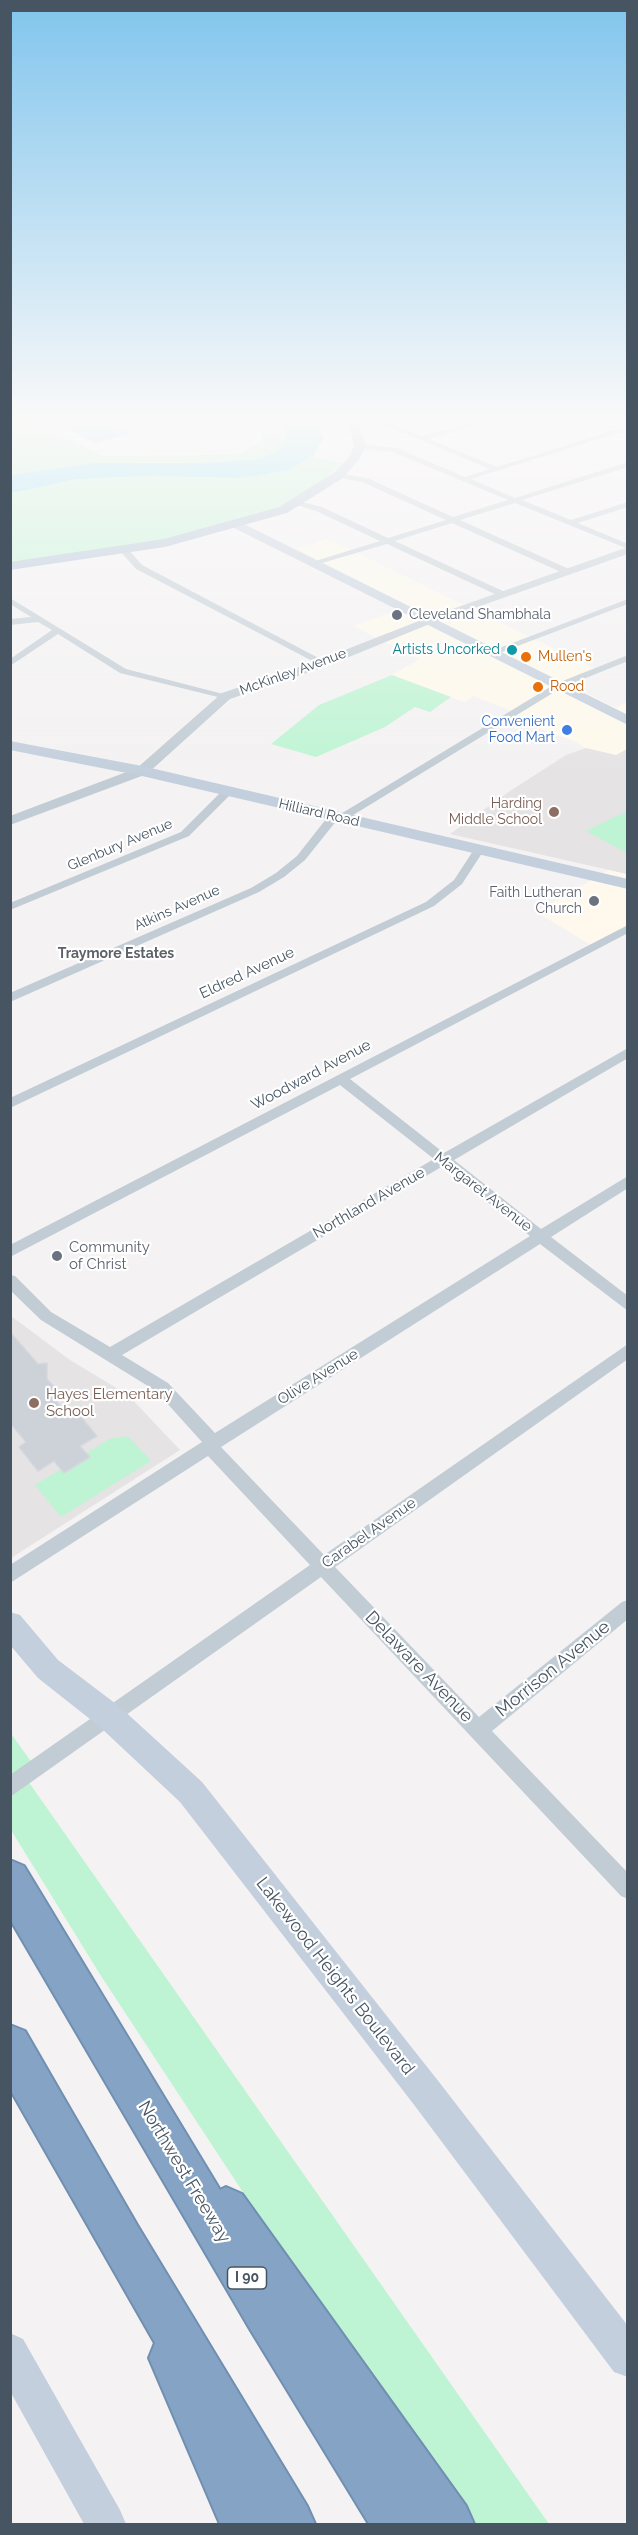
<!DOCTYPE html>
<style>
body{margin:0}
#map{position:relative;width:638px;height:2535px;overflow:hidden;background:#f4f2f2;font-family:Raleway,sans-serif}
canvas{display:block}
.frame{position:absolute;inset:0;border:12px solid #475562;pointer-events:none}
</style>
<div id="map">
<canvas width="638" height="2535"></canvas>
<div class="frame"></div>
</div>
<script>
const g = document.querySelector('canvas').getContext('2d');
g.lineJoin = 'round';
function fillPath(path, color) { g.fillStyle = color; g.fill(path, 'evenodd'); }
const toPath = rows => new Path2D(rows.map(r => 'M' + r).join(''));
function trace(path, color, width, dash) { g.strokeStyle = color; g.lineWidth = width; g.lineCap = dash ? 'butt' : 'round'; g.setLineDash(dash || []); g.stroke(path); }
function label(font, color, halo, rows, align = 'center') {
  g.font = font + ' Raleway,sans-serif'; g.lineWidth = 4.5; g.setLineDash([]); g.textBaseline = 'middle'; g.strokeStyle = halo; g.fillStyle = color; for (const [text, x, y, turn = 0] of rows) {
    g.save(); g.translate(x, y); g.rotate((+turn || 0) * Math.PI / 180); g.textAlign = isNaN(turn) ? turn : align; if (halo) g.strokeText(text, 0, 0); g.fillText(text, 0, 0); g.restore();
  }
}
fillPath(toPath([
 [328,539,600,671,569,684,615,708,627,702,627,749,616,755,592,752,576,742,510,718,517,713,473,696,464,702,392,675,420,659,353,626,409,606,297,549],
 [609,870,627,874,627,932,596,948,536,912]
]), '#fef9ec');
fillPath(toPath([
 [586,748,616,755,627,749,627,874,450,834,510,791,566,755],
 [11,1316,70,1360,128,1395,180,1450,11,1558]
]), '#e5e3e4');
fillPath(toPath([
 [10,421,34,421,103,456,212,455,240,453,262,441,262,431,251,421,278,421,283,426,287,441,276,452,257,459,201,463,139,462,143,476,240,478,287,471,313,456,343,463,315,487,275,509,175,541,10,565],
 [392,675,451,697,430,712,415,707,385,727,316,757,271,744,319,705],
 [627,811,627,853,586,831],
 [128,1436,151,1461,61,1517,35,1485,61,1469,65,1473,90,1457,87,1453,109,1439],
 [10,1732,32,1763,21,1771,549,2524,475,2524,252,2206,101,1976,11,1830]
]), '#bef4d3');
fillPath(toPath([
 [76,421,105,421,131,434,95,443,60,425],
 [278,421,317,421,323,439,313,456,287,471,240,478,147,476,77,479,11,493,11,475,95,463,201,463,257,459,276,452,287,441,283,426]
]), '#87dff5');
const building = toPath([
 [10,1332,38,1364,47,1363,47,1379,57,1390,50,1394,70,1417,77,1412,97,1436,80,1446,90,1457,64,1473,54,1461,38,1471,19,1447,26,1442,10,1423,10,1332]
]);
fillPath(building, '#cdd1d8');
trace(building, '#d5d8de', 1.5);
const motorway = toPath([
 [10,1860,24,1866,220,2190,226,2187,242,2194,466,2506,474,2524,369,2524,250,2329,10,1919,10,1860],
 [10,2025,25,2031,137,2225,307,2506,315,2524,220,2524,149,2358,155,2343,10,2089,10,2025]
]);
trace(motorway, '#708fb1', 4);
fillPath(toPath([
 [375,421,384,421,422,436,476,421,486,421,429,439,497,467,628,426,628,430,471,479,515,498,628,462,628,467,522,500,571,520,628,502,628,507,578,523,628,544,628,549,515,503,460,520,569,569,569,573,563,573,452,523,395,541,505,592,505,596,499,596,387,544,312,566,312,562,380,541,316,511,294,504,294,500,322,507,388,538,446,520,362,482,336,477,336,473,367,478,453,517,508,500,393,452,357,448,360,444,397,448,465,477,490,469,375,421],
 [121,548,127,548,142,565,328,663,320,665,136,569,121,552,121,548],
 [10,598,126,669,231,696,226,699,120,673,58,634,10,666,10,659,52,630,38,622,10,625,10,619,31,617,10,604,10,598],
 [628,599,628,604,494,655,486,653,628,599],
 [628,655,628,661,561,688,345,820,337,820,305,860,284,877,259,892,10,1002,10,993,251,888,276,873,297,856,330,814,339,815,555,684,628,655],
 [227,789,232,792,231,794,189,836,10,910,10,903,181,832,223,790,227,789],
 [479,847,484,850,462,884,434,906,10,1108,10,1098,426,902,454,880,475,848,479,847],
 [628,925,628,933,350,1079,444,1153,628,1048,628,1058,454,1160,541,1229,628,1176,628,1188,551,1237,628,1296,628,1311,540,1244,221,1447,324,1555,628,1344,628,1359,335,1567,479,1717,622,1602,628,1600,628,1619,492,1731,628,1873,628,1899,621,1896,321,1577,10,1797,10,1775,310,1565,208,1456,10,1583,10,1565,202,1442,156,1391,41,1320,10,1290,10,1275,15,1276,51,1312,110,1347,434,1159,340,1085,10,1257,10,1245,628,925],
 [443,1166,530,1236,215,1433,168,1383,122,1355,443,1166]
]), '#c1ccd4');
fillPath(toPath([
 [628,547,628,554,432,623,327,666,230,699,147,774,10,825,10,816,137,768,222,693,319,660,424,619,628,547]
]), '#c1ccd4');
fillPath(toPath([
 [238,521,628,715,628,725,234,528,234,522,238,521],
 [10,741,142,766,628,879,628,889,142,776,10,750,10,741],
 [10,1612,20,1615,58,1660,120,1707,202,1782,439,2082,628,2326,628,2377,614,2372,415,2106,180,1802,100,1727,38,1678,10,1645,10,1612],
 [10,2333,23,2339,120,2510,126,2524,84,2524,10,2391,10,2333]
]), '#c3cfdc');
fillPath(toPath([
 [348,421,358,421,366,446,360,458,343,478,287,513,165,547,10,570,10,562,164,539,279,507,335,472,349,457,354,446,348,421]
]), '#afc1d3');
fillPath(motorway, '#85a4c5');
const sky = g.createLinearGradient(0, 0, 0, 776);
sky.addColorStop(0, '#81c5ed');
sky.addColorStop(0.54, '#faf9f9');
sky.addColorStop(1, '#faf9f900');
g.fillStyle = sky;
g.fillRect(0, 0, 638, 776);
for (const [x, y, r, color] of [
 [397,615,6,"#6b7280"],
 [512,650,6,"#0f9aa8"],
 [526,657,6,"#e8710a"],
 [538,687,6,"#e8710a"],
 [567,730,6,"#3f7fe0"],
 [554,812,6,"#8d6e63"],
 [594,901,6,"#6b7280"],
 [57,1256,6,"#6b7280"],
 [34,1403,6,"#8d6e63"]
]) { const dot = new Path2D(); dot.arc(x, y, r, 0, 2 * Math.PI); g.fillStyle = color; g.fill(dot); trace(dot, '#fff', 2); }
label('14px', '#5b616d', '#fff', [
 ["Cleveland Shambhala",409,615],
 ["Faith Lutheran",582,893,"right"],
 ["Church",582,909,"right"]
], 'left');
label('14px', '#0d838f', '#fff', [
 ["Artists Uncorked",500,650]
], 'right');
label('14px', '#c56008', '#fff', [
 ["Mullen's",538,657],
 ["Rood",550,687]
], 'left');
label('14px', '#475562', '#fff', [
 ["McKinley Avenue",293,672,-20],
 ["Hilliard Road",319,813,13],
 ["Glenbury Avenue",120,845,-23],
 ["Atkins Avenue",177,908,-24]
]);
label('14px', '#366cbe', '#fff', [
 ["Convenient",555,722],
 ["Food Mart",555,738]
], 'right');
label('14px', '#785e54', '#fff', [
 ["Harding",542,804],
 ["Middle School",542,820]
], 'right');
label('bold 14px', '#5d6268', '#fff', [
 ["Traymore Estates",116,954]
]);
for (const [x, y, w] of [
 [247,2278,39]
]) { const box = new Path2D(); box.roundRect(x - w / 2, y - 11, w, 22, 4.5); g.fillStyle = '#fff'; g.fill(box); trace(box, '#475562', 1.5); }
label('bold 14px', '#475562', null, [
 ["I 90",247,2278]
]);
label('15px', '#475562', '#fff', [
 ["Eldred Avenue",247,973,-25],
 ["Woodward Avenue",311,1075,-28],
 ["Margaret Avenue",483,1192,38],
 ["Northland Avenue",369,1203,-30],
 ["Olive Avenue",318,1377,-32],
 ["Carabel Avenue",369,1533,-35]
]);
label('15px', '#5b616d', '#fff', [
 ["Community",69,1247],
 ["of Christ",69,1264]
], 'left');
label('15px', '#785e54', '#fff', [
 ["Hayes Elementary",46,1394],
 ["School",46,1411]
], 'left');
label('18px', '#475562', '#fff', [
 ["Delaware Avenue",419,1667,46],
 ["Morrison Avenue",553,1669,-39],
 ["Lakewood Heights Boulevard",335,1976,52],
 ["Northwest Freeway",184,2172,59]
]);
</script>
